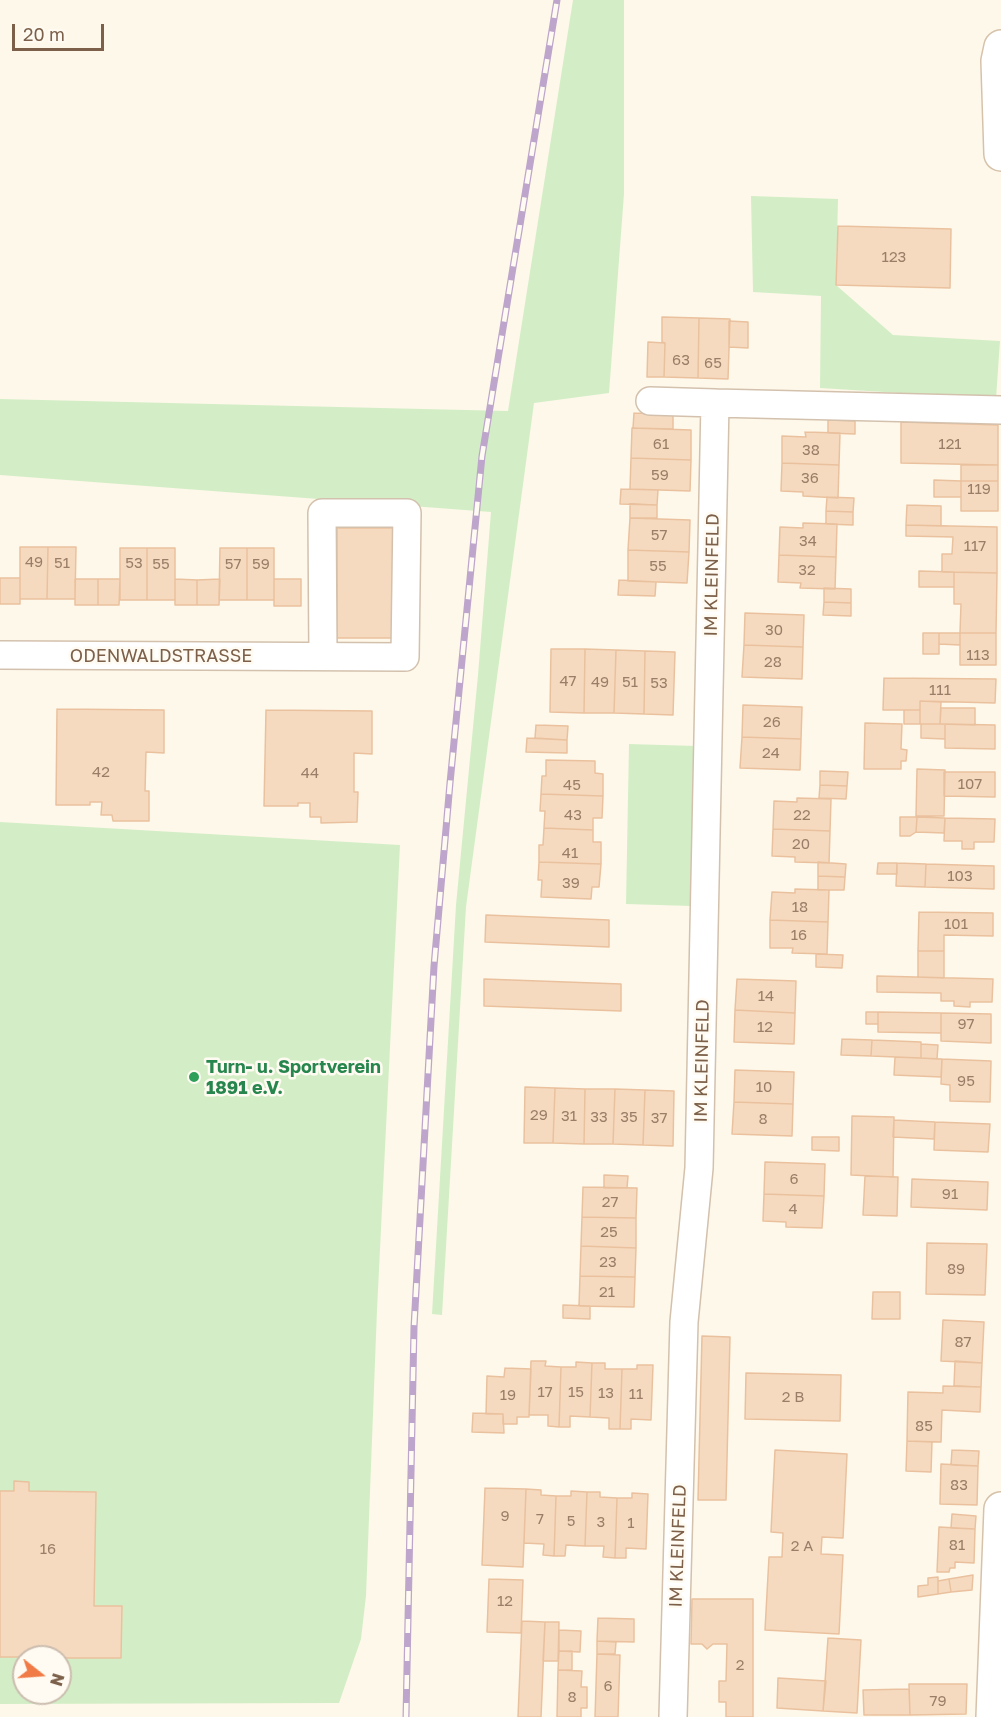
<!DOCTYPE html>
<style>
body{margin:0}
#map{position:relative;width:1001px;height:1717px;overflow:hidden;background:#fef8ea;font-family:"Golos Text",sans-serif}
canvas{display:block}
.north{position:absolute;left:12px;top:1645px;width:60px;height:60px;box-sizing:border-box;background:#fffbf2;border:2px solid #cbbdaf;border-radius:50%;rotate:107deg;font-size:16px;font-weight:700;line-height:24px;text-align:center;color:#7c604a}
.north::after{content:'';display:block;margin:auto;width:21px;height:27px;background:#f17b46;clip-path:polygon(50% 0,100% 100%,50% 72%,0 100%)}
.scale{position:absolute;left:12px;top:24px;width:92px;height:27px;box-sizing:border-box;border:3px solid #7c604a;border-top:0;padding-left:8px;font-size:18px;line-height:21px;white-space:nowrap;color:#7c604a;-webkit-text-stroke:4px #fffbf2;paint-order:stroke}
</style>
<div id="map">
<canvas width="1001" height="1717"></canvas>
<div class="north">N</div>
<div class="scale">20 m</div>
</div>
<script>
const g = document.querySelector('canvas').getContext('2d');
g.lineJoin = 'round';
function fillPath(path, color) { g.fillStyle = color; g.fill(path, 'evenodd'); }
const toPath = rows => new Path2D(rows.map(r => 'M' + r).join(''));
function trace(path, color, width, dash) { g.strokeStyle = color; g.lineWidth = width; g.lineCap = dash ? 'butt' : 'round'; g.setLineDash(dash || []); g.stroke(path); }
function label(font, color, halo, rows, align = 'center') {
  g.font = font + ' "Golos Text",sans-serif'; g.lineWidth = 5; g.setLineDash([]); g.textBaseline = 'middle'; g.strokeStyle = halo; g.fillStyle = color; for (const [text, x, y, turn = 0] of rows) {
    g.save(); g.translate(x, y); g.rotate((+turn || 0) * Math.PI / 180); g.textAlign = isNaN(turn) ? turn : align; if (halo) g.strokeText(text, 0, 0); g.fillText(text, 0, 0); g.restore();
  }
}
fillPath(toPath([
 [573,0,624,0,624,194,609,393,534,403,466,907,442,1315,432,1314,456,905,478,675,491,512,0,475,0,399,508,411],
 [751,196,838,199,836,285,893,335,1000,341,996,399,820,388,821,296,753,292],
 [629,744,696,746,691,906,626,904],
 [0,822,400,845,377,1310,366,1596,361,1639,339,1703,0,1704],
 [24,1657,60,1657,60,1693,24,1693]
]), '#d3eec6');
const building = toPath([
 [838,226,951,229,950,288,836,285,838,226],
 [662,317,699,318,698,378,664,377,665,343,662,342,662,317],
 [699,318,730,319,728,379,698,378,699,318],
 [729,321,748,322,748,348,729,347,729,321],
 [648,342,665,343,664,377,647,377,648,342],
 [634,413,673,414,673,429,633,428,634,413],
 [828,420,855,421,855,434,828,433,828,420],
 [901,422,998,425,998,465,901,463,901,422],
 [632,428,691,430,691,460,631,458,632,428],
 [805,432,840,433,839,465,782,463,782,436,806,437,805,432],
 [631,458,691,460,690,491,630,489,631,458],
 [782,463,839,465,838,498,803,496,803,492,781,491,782,463],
 [961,465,998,465,998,481,961,481,961,465],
 [934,480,961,481,961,497,934,497,934,480],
 [961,481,998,481,998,511,961,511,961,481],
 [621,489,658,490,657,505,620,504,621,489],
 [827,497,854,498,853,512,826,511,827,497],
 [630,504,657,505,657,518,630,518,630,504],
 [907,505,941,506,941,526,906,525,907,505],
 [826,511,853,512,853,525,826,524,826,511],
 [630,518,690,520,689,552,628,550,630,518],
 [803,523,837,524,836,557,779,555,780,527,803,528,803,523],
 [906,525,997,527,997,573,942,572,942,554,952,554,953,537,906,536,906,525],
 [337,528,393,528,392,638,337,638,337,528],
 [20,547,48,547,47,599,20,599,20,547],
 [48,547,76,547,75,599,47,599,48,547],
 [120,548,147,548,147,600,120,600,120,548],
 [147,548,175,548,175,600,147,600,147,548],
 [220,548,247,548,247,600,219,600,220,548],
 [247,548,274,548,274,600,247,600,247,548],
 [628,550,689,552,687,583,628,581,628,550],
 [779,555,836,557,835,589,800,588,801,583,778,582,779,555],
 [919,571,954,572,954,587,919,587,919,571],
 [954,572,997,573,996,633,960,633,961,604,954,604,954,572],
 [0,578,20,578,20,604,0,604,0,578],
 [75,579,98,579,98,605,75,605,75,579],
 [98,579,120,579,119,605,98,605,98,579],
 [175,579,197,580,197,605,175,605,175,579],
 [220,579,219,605,197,605,197,580,220,579],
 [274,579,301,579,301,606,274,606,274,579],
 [619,580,656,582,655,596,618,595,619,580],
 [824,588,851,589,851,603,824,602,824,588],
 [824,602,851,603,851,616,823,615,824,602],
 [745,613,804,615,803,647,744,645,745,613],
 [923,633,939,633,939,654,923,654,923,633],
 [939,633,960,633,960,645,939,644,939,633],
 [960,633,996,633,996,665,960,665,960,633],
 [744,645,803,647,802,679,742,677,744,645],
 [551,649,585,649,584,713,550,712,551,649],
 [585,649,616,650,614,713,584,713,585,649],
 [616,650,645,651,644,714,614,713,616,650],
 [645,651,675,652,673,715,644,714,645,651],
 [884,678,996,679,995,703,920,701,920,710,883,710,884,678],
 [920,701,941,702,940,724,920,724,920,701],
 [743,705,802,707,801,739,742,737,743,705],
 [941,708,975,708,975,725,940,724,941,708],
 [57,709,164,710,164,753,146,752,145,791,149,791,149,821,113,821,112,815,101,815,102,802,90,802,90,805,56,805,57,709],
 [266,710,372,711,372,754,354,753,354,792,358,792,357,822,321,823,321,817,310,817,310,803,298,803,298,806,264,806,266,710],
 [904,710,920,710,920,724,904,724,904,710],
 [865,723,902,724,901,749,907,750,906,761,901,761,901,769,864,769,865,723],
 [921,724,945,724,945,739,921,738,921,724],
 [945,724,995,725,995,749,945,748,945,724],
 [536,725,568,726,567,740,535,738,536,725],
 [742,737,801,739,800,770,740,768,742,737],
 [527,738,567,740,567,753,526,752,527,738],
 [546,760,595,761,595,773,603,774,603,796,541,794,542,776,546,776,546,760],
 [917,769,945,770,944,816,916,816,917,769],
 [820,771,848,772,847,786,820,785,820,771],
 [944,772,995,772,995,797,944,796,944,772],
 [820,785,847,786,846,799,819,798,820,785],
 [541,794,603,796,602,818,593,818,593,830,544,828,545,811,540,811,541,794],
 [797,798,831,799,830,831,773,829,774,801,797,802,797,798],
 [900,817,917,817,916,832,910,836,900,836,900,817],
 [917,817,945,818,944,833,916,832,917,817],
 [945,818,995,819,994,842,974,842,974,849,962,849,962,841,944,841,945,818],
 [544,828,593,830,593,842,601,842,601,864,539,862,539,845,543,845,544,828],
 [773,829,830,831,829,863,795,862,795,857,772,856,773,829],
 [539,862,601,864,599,887,592,887,591,899,541,897,542,880,538,880,539,862],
 [818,862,846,864,845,877,818,876,818,862],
 [878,863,897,863,897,874,877,874,878,863],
 [897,863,926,864,925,887,896,886,897,863],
 [926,864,994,866,994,889,925,887,926,864],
 [818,876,845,877,844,890,818,890,818,876],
 [795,889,829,890,828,922,770,920,772,892,795,893,795,889],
 [919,912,993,913,993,936,944,935,944,951,918,951,919,912],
 [486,915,609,920,609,947,485,942,486,915],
 [770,920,828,922,827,954,792,953,793,948,770,948,770,920],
 [918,951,944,951,944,978,918,977,918,951],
 [816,954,843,955,842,968,816,967,816,954],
 [877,976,993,979,992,1002,970,1002,970,1007,954,1006,954,1001,941,1001,941,993,877,992,877,976],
 [484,979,621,984,621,1011,484,1006,484,979],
 [737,979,796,981,795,1013,735,1010,737,979],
 [735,1010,795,1013,794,1044,734,1042,735,1010],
 [866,1012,878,1012,878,1024,866,1024,866,1012],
 [878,1012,941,1013,941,1033,878,1032,878,1012],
 [941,1013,991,1014,991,1043,941,1041,941,1013],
 [842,1039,872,1040,871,1056,841,1055,842,1039],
 [872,1040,921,1042,921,1058,871,1056,872,1040],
 [921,1044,938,1045,937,1059,921,1058,921,1044],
 [895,1057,942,1059,941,1077,894,1075,895,1057],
 [942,1059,991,1061,990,1102,950,1101,950,1085,941,1084,942,1059],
 [735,1070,794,1072,793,1104,734,1102,735,1070],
 [525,1087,555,1088,553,1143,524,1143,525,1087],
 [555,1088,585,1089,584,1144,553,1143,555,1088],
 [585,1089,615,1089,613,1144,584,1144,585,1089],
 [615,1089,645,1090,643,1145,613,1144,615,1089],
 [645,1090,674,1091,673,1146,643,1145,645,1090],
 [734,1102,793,1104,792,1136,732,1134,734,1102],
 [852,1116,894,1117,893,1177,851,1175,852,1116],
 [894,1120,935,1122,934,1139,893,1137,894,1120],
 [935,1122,990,1124,988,1152,934,1150,935,1122],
 [812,1137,839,1137,839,1151,812,1150,812,1137],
 [765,1162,825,1164,824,1196,764,1194,765,1162],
 [604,1175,628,1176,627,1188,604,1188,604,1175],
 [865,1176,898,1177,897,1216,863,1215,865,1176],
 [912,1179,988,1182,987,1210,911,1207,912,1179],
 [583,1187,637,1188,636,1218,582,1217,583,1187],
 [764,1194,824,1196,822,1228,786,1227,786,1222,763,1221,764,1194],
 [582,1217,636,1218,636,1248,581,1246,582,1217],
 [927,1243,987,1244,985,1295,926,1294,927,1243],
 [581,1246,636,1248,635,1277,580,1276,581,1246],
 [580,1276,635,1277,634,1307,579,1306,580,1276],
 [873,1292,900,1292,900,1319,872,1319,873,1292],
 [563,1305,590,1306,590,1319,563,1318,563,1305],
 [943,1320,984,1322,982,1363,941,1361,943,1320],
 [702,1336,730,1337,726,1500,698,1500,702,1336],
 [531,1361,546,1361,545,1366,561,1367,559,1427,548,1426,548,1415,529,1415,531,1361],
 [955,1361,982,1363,981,1387,954,1386,955,1361],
 [576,1362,592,1363,590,1417,570,1416,570,1427,559,1427,561,1367,576,1367,576,1362],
 [592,1363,605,1363,605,1369,622,1369,620,1429,609,1429,609,1418,590,1417,592,1363],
 [637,1365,653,1365,651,1420,631,1419,631,1429,620,1429,622,1369,637,1369,637,1365],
 [505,1368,531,1369,529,1417,517,1417,517,1424,503,1424,503,1414,486,1414,487,1376,504,1377,505,1368],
 [746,1373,841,1375,840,1421,745,1419,746,1373],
 [943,1386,981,1387,980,1412,942,1410,941,1442,907,1441,908,1392,943,1393,943,1386],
 [473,1413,503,1414,504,1433,472,1432,473,1413],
 [907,1441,932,1442,931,1472,906,1471,907,1441],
 [775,1450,847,1454,843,1538,822,1537,821,1554,843,1555,839,1634,765,1630,769,1557,782,1557,783,1533,771,1532,775,1450],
 [952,1450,979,1451,978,1466,951,1465,952,1450],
 [941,1464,978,1466,977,1505,940,1504,941,1464],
 [14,1481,29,1482,29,1491,96,1492,94,1606,122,1606,121,1658,64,1658,64,1665,60,1665,60,1657,0,1657,0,1491,14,1491,14,1481],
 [485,1488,526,1489,523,1567,482,1565,485,1488],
 [526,1489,541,1490,541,1495,556,1496,554,1556,543,1555,544,1544,524,1543,526,1489],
 [571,1491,587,1492,585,1546,566,1545,565,1556,554,1556,556,1496,571,1496,571,1491],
 [587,1492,600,1492,600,1497,617,1498,615,1558,603,1557,604,1546,585,1546,587,1492],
 [632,1493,648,1494,646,1549,626,1548,626,1558,615,1558,617,1498,632,1498,632,1493],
 [952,1514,976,1516,975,1529,951,1528,952,1514],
 [939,1527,975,1529,974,1563,955,1562,955,1568,950,1568,949,1572,937,1572,939,1527],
 [973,1575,972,1590,951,1592,949,1579,973,1575],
 [938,1577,938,1594,918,1597,918,1586,928,1585,928,1578,938,1577],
 [489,1579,523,1580,521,1633,487,1632,489,1579],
 [949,1579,951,1592,938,1594,938,1581,949,1579],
 [692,1599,753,1599,753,1717,726,1717,726,1702,719,1702,719,1681,726,1681,727,1644,713,1644,707,1649,702,1644,691,1644,692,1599],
 [598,1618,634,1619,634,1642,597,1641,598,1618],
 [522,1621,545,1622,541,1717,518,1717,522,1621],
 [545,1622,559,1622,558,1661,543,1661,545,1622],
 [559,1630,581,1631,580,1652,559,1651,559,1630],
 [828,1638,861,1640,857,1713,823,1711,828,1638],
 [597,1641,616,1642,615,1654,597,1654,597,1641],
 [559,1651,572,1651,572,1670,558,1670,559,1651],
 [597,1654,620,1655,618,1717,595,1717,597,1654],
 [558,1670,582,1671,581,1687,587,1687,587,1708,581,1708,581,1717,557,1717,558,1670],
 [778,1678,826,1681,823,1711,777,1708,778,1678],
 [909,1684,967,1684,966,1714,910,1715,909,1684],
 [909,1689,910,1715,864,1715,863,1690,909,1689]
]);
fillPath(building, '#f6dabf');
trace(building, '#eac19e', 1.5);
const street = toPath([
 [650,401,715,403],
 [0,655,405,657,407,513,322,513,323,656],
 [673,1717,684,1322,699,1168,715,403,1001,410]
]);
const secondary = toPath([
 [1001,47,998,61,1001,154],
 [993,1717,1001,1509]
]);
trace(street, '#d3c1ad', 30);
trace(secondary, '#d6c2ab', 36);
trace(street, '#fff', 27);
trace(secondary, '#fff', 33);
const rail = toPath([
 [406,1717,414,1327,434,966,450,783,482,456,557,0]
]);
trace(rail, '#bda5cb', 7);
trace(rail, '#fffbf2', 4.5, [14]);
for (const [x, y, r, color] of [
 [194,1077,6,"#2e9e5b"]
]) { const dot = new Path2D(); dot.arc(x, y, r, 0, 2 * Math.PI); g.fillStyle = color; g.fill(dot); trace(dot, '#fffbf2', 2); }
label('15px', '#9a7e67', null, [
 ["123",894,257],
 ["63",681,360],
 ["65",713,363],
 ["61",661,444],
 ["121",950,444],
 ["38",811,450],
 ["59",660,475],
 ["36",810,478],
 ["119",979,489],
 ["57",659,535],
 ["34",808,541],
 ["117",975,546],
 ["49",34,562],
 ["51",62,563],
 ["53",134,563],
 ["55",161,564],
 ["57",233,564],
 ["59",261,564],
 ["55",658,566],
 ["32",807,570],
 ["30",774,630],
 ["113",978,655],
 ["28",773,662],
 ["47",568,681],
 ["49",600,682],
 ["51",630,682],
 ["53",659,683],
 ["111",940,690],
 ["26",772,722],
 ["24",771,753],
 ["42",101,772],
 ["44",310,773],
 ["107",970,784],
 ["45",572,785],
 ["43",573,815],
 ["22",802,815],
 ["20",801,844],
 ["41",570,853],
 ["103",960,876],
 ["39",571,883],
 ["18",800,907],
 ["101",956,924],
 ["16",799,935],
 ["14",766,996],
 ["97",966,1024],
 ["12",765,1027],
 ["95",966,1081],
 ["10",764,1087],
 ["29",539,1115],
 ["31",569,1116],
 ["33",599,1117],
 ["35",629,1117],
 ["37",659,1118],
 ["8",763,1119],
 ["6",794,1179],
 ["91",950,1194],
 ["27",610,1202],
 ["4",793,1209],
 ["25",609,1232],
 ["23",608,1262],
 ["89",956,1269],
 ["21",607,1292],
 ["87",963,1342],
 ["17",545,1392],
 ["15",576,1392],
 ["13",606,1393],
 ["11",636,1394],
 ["19",508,1395],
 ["2 B",793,1397],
 ["85",924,1426],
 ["83",959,1485],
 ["9",505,1516],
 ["7",540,1519],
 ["5",571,1521],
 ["3",601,1522],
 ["1",631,1523],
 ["81",957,1545],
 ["2 A",802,1546],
 ["16",48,1549],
 ["12",505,1601],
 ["2",740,1665],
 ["6",608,1686],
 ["8",572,1697],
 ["79",938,1701]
]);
label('18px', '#7c604a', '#fffbf2', [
 ["IM KLEINFELD",712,575,-89],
 ["ODENWALDSTRASSE",161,656],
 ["IM KLEINFELD",702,1061,-89],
 ["IM KLEINFELD",678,1546,-88]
]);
label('bold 18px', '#27864d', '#fffbf2', [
 ["Turn- u. Sportverein",206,1067],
 ["1891 e.V.",206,1088]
], 'left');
</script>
